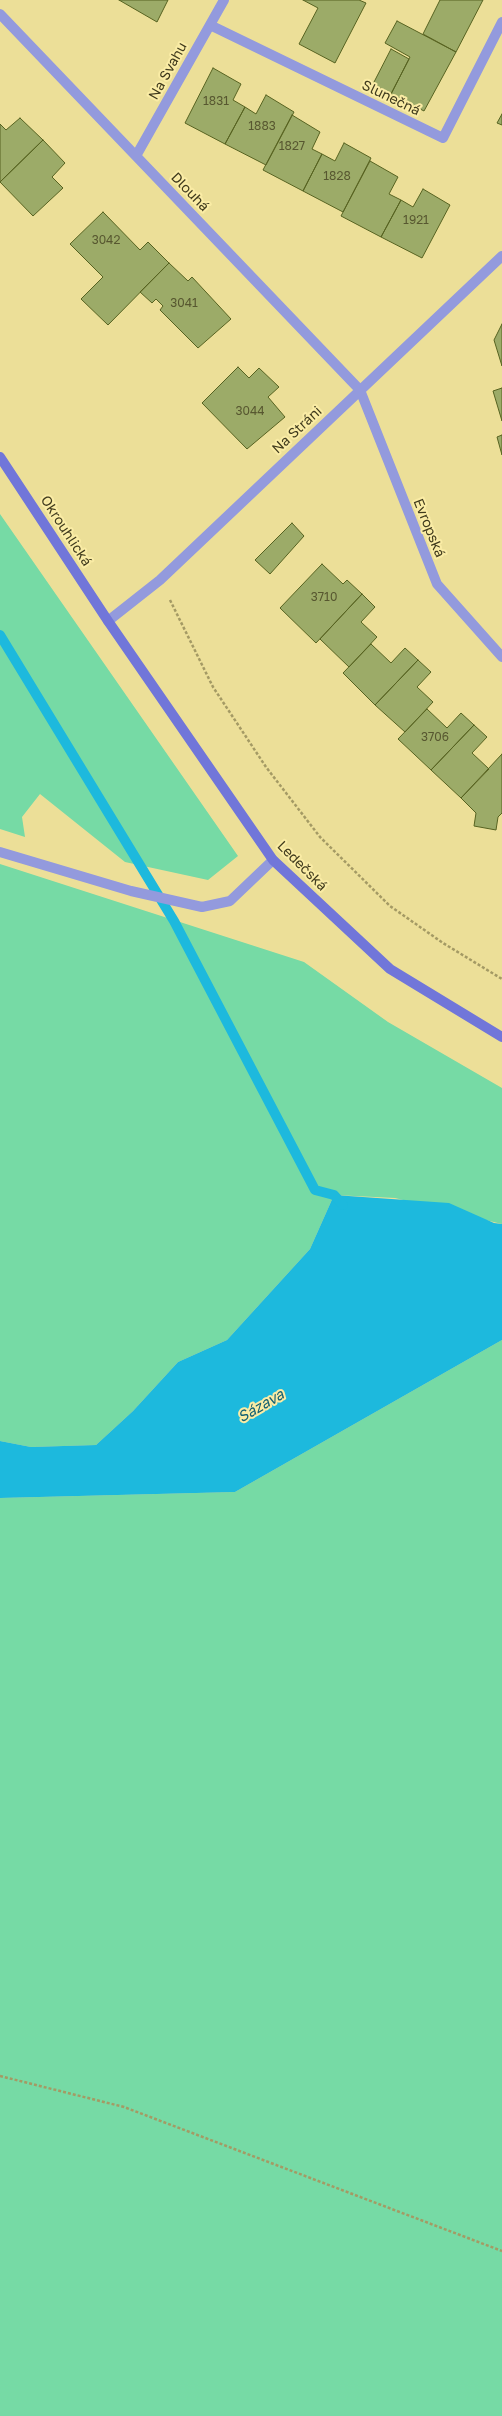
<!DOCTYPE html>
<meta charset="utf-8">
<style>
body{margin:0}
canvas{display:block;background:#ecdf98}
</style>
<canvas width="502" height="2416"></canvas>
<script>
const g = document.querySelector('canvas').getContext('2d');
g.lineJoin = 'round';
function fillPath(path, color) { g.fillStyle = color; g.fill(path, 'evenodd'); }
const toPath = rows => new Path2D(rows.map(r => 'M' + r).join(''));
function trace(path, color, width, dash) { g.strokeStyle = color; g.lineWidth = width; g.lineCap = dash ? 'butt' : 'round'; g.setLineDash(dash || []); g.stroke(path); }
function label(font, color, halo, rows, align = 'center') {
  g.font = font + ' "Golos Text",sans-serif'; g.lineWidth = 4; g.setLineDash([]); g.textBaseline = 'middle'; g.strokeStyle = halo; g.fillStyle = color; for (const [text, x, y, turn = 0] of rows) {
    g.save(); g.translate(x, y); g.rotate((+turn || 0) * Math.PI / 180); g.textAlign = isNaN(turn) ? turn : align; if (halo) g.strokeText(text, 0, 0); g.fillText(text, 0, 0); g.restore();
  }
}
fillPath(toPath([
 [0,514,238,856,208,880,125,862,40,794,22,817,25,837,0,829],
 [0,864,304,962,388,1022,502,1088,502,1224,395,1198,334,1195,310,1249,227,1340,178,1362,133,1411,96,1445,31,1447,0,1441],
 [502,1340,502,2416,0,2416,0,1498,235,1492]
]), '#76daa5');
fillPath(toPath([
 [334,1195,449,1203,494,1223,502,1224,502,1340,235,1492,0,1498,0,1441,31,1447,96,1445,133,1411,178,1362,227,1340,310,1249]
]), '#1db9dd');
trace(toPath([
 [0,635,174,921,315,1190,334,1195,343,1205]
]), '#1db9dd', 10);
const building = toPath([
 [119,0,168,0,157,22,119,0],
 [303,0,359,0,366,3,335,63,299,44,318,8,303,0],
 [440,0,483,0,456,52,423,34,440,0],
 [397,21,456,52,424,111,391,94,410,57,385,43,397,21],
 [391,49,409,59,391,94,373,84,391,49],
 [213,68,241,84,233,100,245,107,225,144,185,123,213,68],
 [266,95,294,112,266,165,225,144,245,107,256,114,266,95],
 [502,114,502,125,497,123,502,114],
 [292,115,320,132,312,149,322,154,303,191,263,170,292,115],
 [20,118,43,140,0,182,0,124,6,130,20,118],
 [43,140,65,163,52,177,63,188,33,216,0,182,43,140],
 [344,143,371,158,343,212,303,191,322,154,335,161,344,143],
 [370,161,398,177,389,194,401,200,381,237,341,216,370,161],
 [423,189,450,205,422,258,381,237,401,200,413,207,423,189],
 [103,212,140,250,148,242,169,263,108,325,81,299,103,277,70,244,103,212],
 [169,263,188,281,192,277,231,319,198,348,160,310,163,306,156,299,152,303,140,292,169,263],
 [502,324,502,366,494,340,502,324],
 [238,367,249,378,259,368,279,387,268,397,285,417,247,449,202,403,238,367],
 [502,388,502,421,493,391,502,388],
 [502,435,502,455,497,437,502,435],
 [292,523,304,536,270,574,255,560,292,523],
 [322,564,343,584,347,580,362,594,316,643,280,608,322,564],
 [362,594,375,607,361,622,377,637,349,667,320,639,362,594],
 [371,644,391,663,405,648,418,660,375,705,343,673,371,644],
 [418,660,431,672,417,687,433,702,405,732,375,705,418,660],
 [427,709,447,728,461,713,474,725,431,770,398,739,427,709],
 [474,725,487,737,472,753,489,769,461,798,431,770,474,725],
 [502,754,502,813,498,817,496,830,474,826,476,813,461,798,502,754]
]);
fillPath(building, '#9cab68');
trace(building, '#576321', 1);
trace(toPath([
 [170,600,213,687,266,767,320,837,390,906,443,943,502,979],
 [0,2076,124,2107,502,2251]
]), '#a49a64', 2.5, [3, 2]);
trace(toPath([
 [0,852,131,891,202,907,230,901,273,860]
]), '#939add', 10);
trace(toPath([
 [0,14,360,390,437,584,502,657],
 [210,25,443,138,502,22],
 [136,156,224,0],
 [108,621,160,580,502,256]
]), '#939add', 10);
trace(toPath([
 [0,457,108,621,273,860,390,969,502,1037]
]), '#7176d9', 10);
label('12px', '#575730', null, [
 ["1831",216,101],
 ["1883",262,126],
 ["1827",292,146],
 ["1828",337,176],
 ["1921",416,220],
 ["3042",106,240],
 ["3041",184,303],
 ["3044",250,411],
 ["3710",324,597],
 ["3706",435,737]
]);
label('14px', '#403b1d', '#faeca5', [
 ["Na Svahu",168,71,-61],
 ["Slunečná",391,98,26],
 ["Dlouhá",190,192,46],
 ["Na Stráni",297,430,-43],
 ["Evropská",429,528,68],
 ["Okrouhlická",66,531,57],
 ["Ledečská",302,866,45]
]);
label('italic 15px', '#136073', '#faeca5', [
 ["Sázava",261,1406,-30]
]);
</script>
